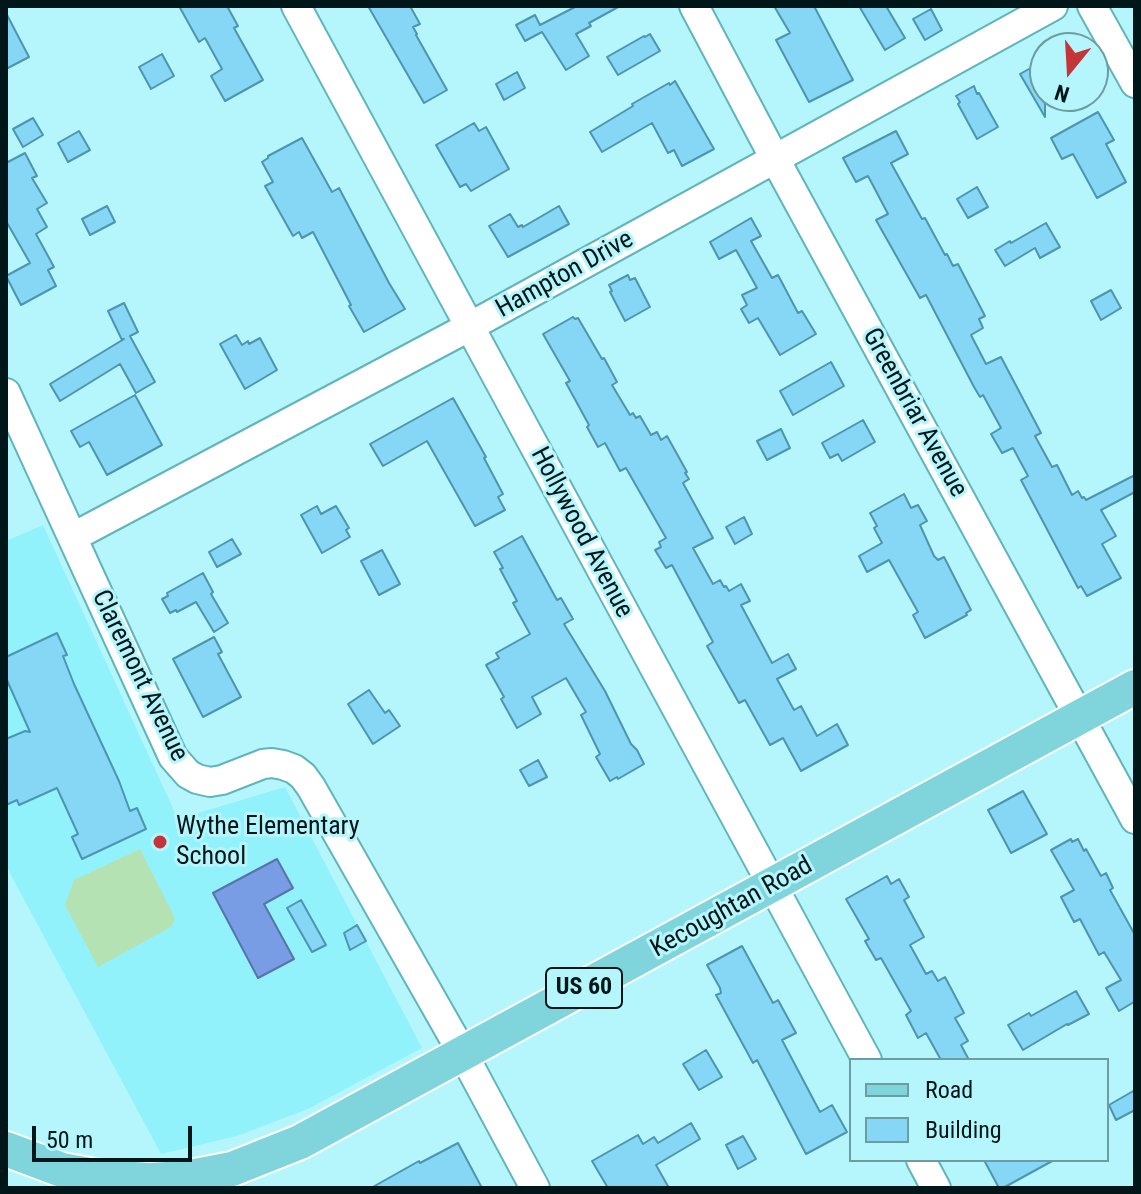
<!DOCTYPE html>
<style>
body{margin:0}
#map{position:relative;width:1141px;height:1194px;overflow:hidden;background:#b5f6fc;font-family:"Roboto Condensed",sans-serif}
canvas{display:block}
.frame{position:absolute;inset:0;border:8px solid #001619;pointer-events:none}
.legend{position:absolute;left:849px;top:1058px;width:260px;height:104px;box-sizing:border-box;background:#b5f6fc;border:2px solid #6d9ca1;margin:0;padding:10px 14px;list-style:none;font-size:24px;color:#001619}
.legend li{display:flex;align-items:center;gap:16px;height:40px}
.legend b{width:40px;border:2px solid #6d9ca1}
.north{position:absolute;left:1029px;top:32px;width:80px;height:80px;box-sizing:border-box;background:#b5f6fc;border:2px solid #6d9ca1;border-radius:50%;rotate:198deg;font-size:22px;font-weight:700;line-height:32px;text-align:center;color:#001619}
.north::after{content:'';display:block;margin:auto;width:28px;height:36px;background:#c4353a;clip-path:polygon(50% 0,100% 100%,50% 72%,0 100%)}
.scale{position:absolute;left:32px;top:1126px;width:160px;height:36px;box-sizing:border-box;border:4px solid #001619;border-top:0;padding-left:10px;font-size:24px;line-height:28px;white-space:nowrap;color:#001619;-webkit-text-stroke:6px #b5f6fc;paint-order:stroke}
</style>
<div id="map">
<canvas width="1141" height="1194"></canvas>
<div class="frame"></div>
<ul class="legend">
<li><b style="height:10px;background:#80d4db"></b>Road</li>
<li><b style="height:22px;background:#85d7f5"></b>Building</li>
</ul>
<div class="north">N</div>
<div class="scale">50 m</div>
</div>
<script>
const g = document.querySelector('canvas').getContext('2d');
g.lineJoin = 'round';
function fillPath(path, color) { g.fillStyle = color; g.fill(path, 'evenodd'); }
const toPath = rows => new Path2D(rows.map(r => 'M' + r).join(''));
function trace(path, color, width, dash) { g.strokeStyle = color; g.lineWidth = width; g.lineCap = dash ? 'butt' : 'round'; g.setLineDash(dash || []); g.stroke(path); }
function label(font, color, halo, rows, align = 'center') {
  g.font = font + ' "Roboto Condensed",sans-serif'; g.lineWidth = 6; g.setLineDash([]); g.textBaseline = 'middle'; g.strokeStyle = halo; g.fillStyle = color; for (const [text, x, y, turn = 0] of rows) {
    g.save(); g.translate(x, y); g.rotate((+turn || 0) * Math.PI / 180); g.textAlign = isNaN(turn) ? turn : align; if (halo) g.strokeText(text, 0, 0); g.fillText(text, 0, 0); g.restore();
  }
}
fillPath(toPath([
 [43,525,178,819,285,787,422,1048,308,1109,237,1136,161,1154,6,866,6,541]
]), '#92f2fc');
fillPath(toPath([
 [140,849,175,918,171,927,98,967,65,905,74,880]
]), '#b5e2b3');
const water = toPath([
 [277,859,293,888,264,904,294,959,258,978,213,893,277,859]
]);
fillPath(water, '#799de4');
trace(water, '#5574a7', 2);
const building = toPath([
 [179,6,227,6,238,26,234,28,263,80,225,101,211,76,222,69,205,38,199,42,179,6],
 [368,6,410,6,420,24,413,27,417,34,416,35,447,90,424,103,368,6],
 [577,6,620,6,589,23,591,26,576,34,589,56,566,70,542,32,525,41,516,25,535,15,540,25,577,6],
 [774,6,814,6,853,80,809,102,776,40,790,33,774,6],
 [859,6,886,6,905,38,885,50,859,6],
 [931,9,942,30,925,40,913,19,931,9],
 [6,13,29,57,6,69,6,13],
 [650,34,660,51,618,75,607,57,644,36,645,37,650,34],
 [162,54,174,76,151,89,139,67,162,54],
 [1045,60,1045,117,1020,74,1045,60],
 [517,72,525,88,504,100,496,84,517,72],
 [675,81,714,149,682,166,674,150,668,153,652,123,602,152,590,132,633,106,632,104,669,83,670,85,675,81],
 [974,86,977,94,979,93,998,127,977,139,958,104,960,102,956,96,974,86],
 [1098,112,1114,140,1106,144,1126,182,1097,198,1073,154,1062,159,1051,138,1098,112],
 [33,118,43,135,23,147,13,129,33,118],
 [474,123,479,131,486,127,509,169,471,191,466,184,460,187,436,145,474,123],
 [79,131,90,150,68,162,58,143,79,131],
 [896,131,908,154,891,163,922,219,925,218,945,255,947,254,953,266,958,264,985,316,979,319,983,328,971,335,986,364,1001,357,1041,433,1035,436,1052,467,1057,465,1072,495,1078,491,1082,498,1084,497,1086,500,1135,475,1135,492,1101,510,1116,536,1102,544,1121,578,1087,596,1081,586,1078,588,1021,480,1028,476,1013,448,1002,453,991,434,1001,428,983,395,980,397,974,387,926,295,920,298,876,220,888,214,868,176,856,182,843,158,896,131],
 [302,138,332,192,339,188,389,283,405,309,364,332,349,306,351,305,313,232,302,238,299,232,293,236,265,186,273,182,262,162,268,158,268,156,302,138],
 [25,153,37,176,32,178,47,203,37,209,47,227,36,234,54,267,48,270,56,286,21,305,6,276,30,263,6,221,6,163,25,153],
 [977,187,988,207,968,218,957,199,977,187],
 [107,206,115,222,90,235,82,219,107,206],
 [559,206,569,224,508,257,489,226,510,214,518,227,522,225,523,227,559,206],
 [751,218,761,236,751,241,772,278,778,275,798,313,802,311,816,334,780,355,758,318,749,323,741,309,747,305,742,295,757,288,736,250,719,259,710,242,751,218],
 [1046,223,1060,247,1040,258,1035,248,1005,266,995,250,1010,241,1011,243,1046,223],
 [628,275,630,280,635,278,650,307,625,321,610,292,612,291,609,285,628,275],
 [1111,290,1121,308,1101,320,1091,301,1111,290],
 [124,303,138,332,130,336,155,382,136,393,120,364,60,401,50,384,124,339,122,340,108,311,124,303],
 [573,317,575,319,578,318,602,359,604,358,617,382,612,385,630,415,633,413,636,418,640,416,651,435,657,432,661,440,667,436,687,472,685,473,689,479,683,483,713,538,693,548,713,584,720,580,724,587,726,586,729,591,741,584,750,601,741,605,772,663,788,654,796,669,777,679,794,710,801,706,817,736,837,724,848,745,801,771,783,738,770,745,745,700,739,703,707,646,713,642,672,565,666,568,655,550,661,547,659,542,666,538,626,468,620,471,605,443,598,447,587,427,589,425,566,383,570,381,543,334,573,317],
 [236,335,242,345,248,341,249,344,260,338,277,370,245,389,220,344,236,335],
 [831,362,844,386,793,415,780,391,831,362],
 [135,395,162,445,107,475,89,442,80,447,71,431,135,395],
 [453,398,486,457,484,458,503,494,498,497,505,510,475,526,427,441,383,466,370,444,453,398],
 [863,420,875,442,842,461,838,454,830,458,822,443,863,420],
 [781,429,790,448,767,460,757,441,781,429],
 [904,494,911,508,918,505,927,521,920,525,934,556,938,560,944,557,971,610,966,613,967,615,925,638,913,615,918,612,889,560,867,572,859,556,882,543,874,528,877,526,870,513,904,494],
 [317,506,321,514,336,506,349,528,346,530,350,537,322,553,301,515,317,506],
 [744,517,752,534,735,544,726,527,744,517],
 [522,536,557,600,561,598,573,619,564,624,605,691,631,744,637,750,644,764,618,779,617,777,610,781,596,757,600,754,581,715,586,712,566,678,532,697,541,714,517,728,501,699,504,697,486,665,499,658,496,653,530,634,513,603,517,601,500,569,503,568,494,552,522,536],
 [232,539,241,554,217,567,209,552,232,539],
 [382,550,400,584,379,595,361,561,382,550],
 [203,573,213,592,211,594,228,623,214,632,196,602,177,612,176,610,170,613,162,599,168,596,167,593,203,573],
 [57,633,67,655,63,656,74,684,119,781,130,811,137,808,146,829,82,859,72,837,78,834,57,788,19,805,17,800,6,805,6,739,25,731,30,732,6,678,6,657,57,633],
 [214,637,222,652,218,654,241,697,203,717,173,659,214,637],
 [369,690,385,713,389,710,400,726,373,744,348,704,369,690],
 [538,760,547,777,529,786,520,770,538,760],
 [1023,791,1047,834,1011,853,988,810,1023,791],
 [1071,839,1072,842,1078,839,1084,851,1086,849,1101,876,1106,873,1113,888,1110,890,1135,935,1135,1004,1134,1002,1119,1011,1106,988,1121,980,1104,952,1099,955,1080,919,1074,922,1061,897,1074,890,1051,850,1071,839],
 [887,876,891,884,899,879,909,897,904,900,924,937,910,945,926,974,932,971,938,981,945,977,964,1013,955,1018,968,1041,961,1045,969,1060,941,1060,926,1033,918,1038,906,1015,911,1011,881,958,876,960,865,941,869,939,846,899,887,876],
 [301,900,326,945,312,952,287,908,301,900],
 [357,925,366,941,350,950,344,933,357,925],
 [742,946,773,1003,778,1000,796,1033,782,1040,820,1112,832,1105,847,1132,806,1154,757,1060,753,1063,716,995,721,993,720,988,707,965,742,946],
 [1076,991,1089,1014,1068,1025,1067,1024,1023,1050,1008,1025,1029,1013,1031,1016,1076,991],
 [706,1050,722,1077,699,1090,683,1064,706,1050],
 [1135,1090,1135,1110,1116,1120,1109,1105,1135,1090],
 [691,1123,700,1139,656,1165,669,1188,608,1188,592,1161,638,1135,643,1144,654,1137,658,1143,691,1123],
 [743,1136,756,1159,738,1169,726,1145,743,1136],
 [458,1143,482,1188,371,1188,419,1161,420,1163,458,1143],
 [984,1160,1054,1160,1003,1188,999,1188,984,1160]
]);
fillPath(building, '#85d7f5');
trace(building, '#4c95ae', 2);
const minor = toPath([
 [296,6,867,1060],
 [694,6,775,159,1135,819],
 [1092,6,1135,83],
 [6,393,173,757,188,774,197,779,210,782,222,780,263,764,272,763,283,765,294,769,303,776,311,787,463,1054,535,1188],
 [73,537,469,327,1053,6],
 [921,1160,936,1188]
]);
const major = toPath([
 [6,1149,62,1170,100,1177,150,1180,185,1178,232,1169,300,1142,1135,687]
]);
trace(minor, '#61b4bc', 32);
trace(major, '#fff', 38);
trace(minor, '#fff', 28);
trace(major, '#80d4db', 34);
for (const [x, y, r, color] of [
 [160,842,8,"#c4353a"]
]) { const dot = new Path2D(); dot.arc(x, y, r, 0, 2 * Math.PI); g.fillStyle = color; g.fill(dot); trace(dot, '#b5f6fc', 3); }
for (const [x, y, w] of [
 [584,988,76]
]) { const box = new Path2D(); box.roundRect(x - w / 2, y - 20, w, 40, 6); g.fillStyle = '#b5f6fc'; g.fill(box); trace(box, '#001619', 2); }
label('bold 24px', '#001619', null, [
 ["US 60",584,988]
]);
label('26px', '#001619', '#b5f6fc', [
 ["Hampton Drive",565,275,-29],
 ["Greenbriar Avenue",914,413,61],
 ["Hollywood Avenue",581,533,62],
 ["Claremont Avenue",139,676,64],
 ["Kecoughtan Road",732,908,-29]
]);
label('26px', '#001619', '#b5f6fc', [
 ["Wythe Elementary",176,827],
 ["School",176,857]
], 'left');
</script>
